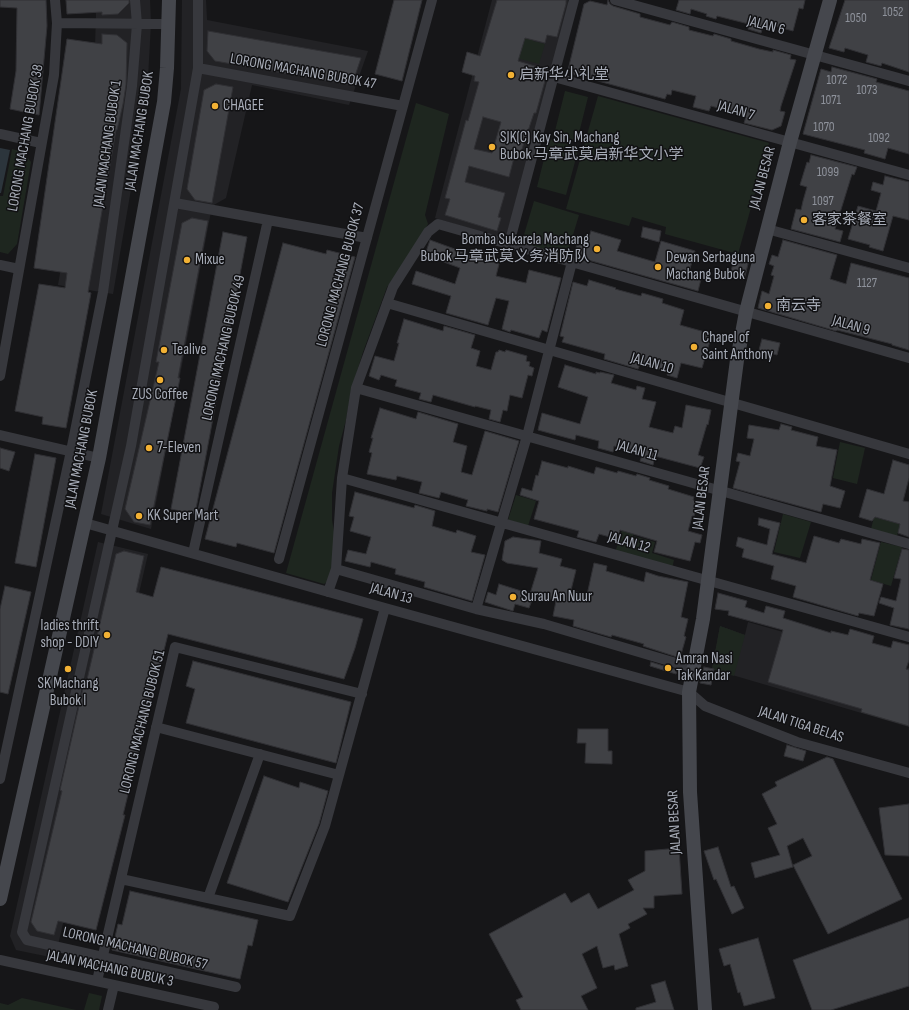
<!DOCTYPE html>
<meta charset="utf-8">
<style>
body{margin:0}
canvas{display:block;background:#161618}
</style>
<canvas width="909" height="1010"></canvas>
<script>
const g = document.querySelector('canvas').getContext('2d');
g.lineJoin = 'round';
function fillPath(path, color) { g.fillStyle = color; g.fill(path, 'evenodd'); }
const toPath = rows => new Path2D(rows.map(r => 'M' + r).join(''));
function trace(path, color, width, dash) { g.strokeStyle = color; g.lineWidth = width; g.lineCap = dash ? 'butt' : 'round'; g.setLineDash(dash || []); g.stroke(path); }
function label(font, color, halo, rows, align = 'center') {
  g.font = font + ' "Sofia Sans Condensed","Noto Sans SC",sans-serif'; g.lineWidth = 3; g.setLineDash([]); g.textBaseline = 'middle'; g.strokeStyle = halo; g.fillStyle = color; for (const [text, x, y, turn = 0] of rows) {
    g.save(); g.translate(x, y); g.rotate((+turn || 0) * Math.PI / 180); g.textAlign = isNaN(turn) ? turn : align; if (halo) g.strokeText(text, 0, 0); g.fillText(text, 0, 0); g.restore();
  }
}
fillPath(toPath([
 [95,0,150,0,151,23,147,96,113,294,58,285,94,81,96,15],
 [182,0,206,0,207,20,368,51,349,105,252,85,226,198,212,206,151,529,101,514,181,89],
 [492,0,568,0,569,8,507,234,497,237,435,218],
 [98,542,148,554,55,958,16,950,10,936],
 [748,622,909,668,909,727,712,669,720,626,745,635]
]), '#222225');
fillPath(toPath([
 [513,26,535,32,533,41,545,44,539,64,505,55],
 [565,91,588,97,577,141,554,135],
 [598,96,769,143,738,254,665,234,666,227,632,217,629,226,566,209],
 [416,103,449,114,425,215,428,224,406,262,387,287,363,352,351,391,346,420,339,446,332,493,332,520,337,550,331,579,324,584,286,573],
 [549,139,579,147,566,195,537,187],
 [12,149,23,152,31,162,17,244,8,254,0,252,0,196,3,196],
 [534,201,579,215,566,258,521,245],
 [840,442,865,448,857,484,833,478],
 [516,495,536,501,528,526,508,520],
 [627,513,638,516,633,536,655,542,652,553,674,560,672,569,615,553],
 [783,514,811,522,800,558,774,552],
 [874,517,900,524,897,536,871,529],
 [881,542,902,547,891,586,871,580],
 [720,626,745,635,734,676,712,669],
 [89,993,102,996,99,1010,84,1010],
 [22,998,76,1010,0,1010,0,1003,8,1005]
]), '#1e261f');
fillPath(toPath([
 [0,148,10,150,1,193,0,193]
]), '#2c353c');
const building = toPath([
 [0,0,46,0,47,26,39,115,10,109,16,71,17,8,0,7,0,0],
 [66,0,129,0,129,3,118,14,102,15,102,12,67,14,66,0],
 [394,0,422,0,402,81,375,74,394,0],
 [497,0,566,0,566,4,557,37,547,35,545,43,525,38,518,61,548,70,536,113,534,113,521,152,516,150,509,177,469,166,465,182,505,193,498,217,501,218,497,231,445,215,450,199,445,198,466,120,468,121,479,82,474,81,475,76,462,72,467,52,480,56,497,0],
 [483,117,501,122,492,153,474,149,483,117],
 [608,0,610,4,613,6,640,14,640,17,670,25,672,22,689,27,689,30,713,36,714,34,731,39,731,41,759,49,773,52,773,50,791,55,790,59,796,60,781,106,780,111,785,112,781,126,772,130,744,123,746,117,740,115,740,114,711,106,709,111,693,107,696,96,672,90,671,95,667,94,665,99,572,74,568,70,584,4,590,1,607,5,608,0],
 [679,0,805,0,803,9,799,8,793,31,764,23,761,33,748,29,749,24,717,16,716,19,706,16,707,14,691,9,690,14,676,10,679,0],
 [845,0,909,0,909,72,882,63,881,66,866,62,868,55,845,48,844,52,829,48,845,0],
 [208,31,361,58,352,85,215,61,207,51,208,31],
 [102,34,117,35,127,43,126,85,123,104,117,130,116,130,88,292,91,293,66,428,42,424,43,417,15,411,39,284,65,288,67,273,34,268,67,39,102,44,102,34],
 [832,67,877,79,876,82,909,91,909,154,888,148,885,159,864,153,865,150,803,134,821,69,831,72,832,67],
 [216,84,233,87,212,203,195,200,187,189,204,90,216,84],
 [811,155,857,167,854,175,852,174,835,229,843,231,840,242,791,229,796,209,801,210,803,201,807,187,800,185,807,162,809,163,811,155],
 [885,176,909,182,909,220,893,216,883,251,869,247,870,245,848,239,858,206,876,211,881,193,871,190,873,182,883,185,885,176],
 [192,218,208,221,178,378,180,378,150,525,134,522,125,509,159,362,156,362,182,223,192,218],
 [643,227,661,231,659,242,641,237,643,227],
 [591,231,621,240,617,251,655,262,661,241,695,251,689,272,702,275,698,291,574,256,578,240,584,241,584,239,588,240,591,231],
 [223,232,247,237,195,514,171,509,223,232],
 [430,240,463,252,463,254,499,264,496,276,526,283,529,270,561,278,547,332,542,330,539,338,511,330,510,332,502,329,509,301,496,298,488,325,446,313,451,296,412,284,416,271,455,284,460,268,425,255,430,240],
 [783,240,837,255,830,279,846,284,851,263,909,278,909,350,892,345,892,344,837,330,836,331,758,308,762,291,769,294,774,276,771,275,774,266,769,264,772,255,778,257,783,240],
 [283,243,326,254,327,250,355,257,274,553,237,543,236,547,205,539,283,243],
 [735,256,749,260,744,280,730,275,735,256],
 [589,280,616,288,615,289,641,296,642,293,663,299,662,303,684,310,680,325,712,334,702,368,681,363,677,378,667,375,668,372,640,364,638,369,604,359,605,354,562,342,564,337,560,336,573,282,587,286,589,280],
 [404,319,443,331,444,326,475,335,471,348,480,351,476,366,491,370,496,352,498,352,499,350,505,352,506,350,527,356,526,361,530,362,529,366,534,368,532,376,528,375,522,398,510,395,507,411,503,410,500,422,489,419,491,410,475,406,475,407,433,395,431,402,419,399,421,393,395,386,397,380,381,375,379,380,369,376,375,356,394,361,399,343,397,343,404,319],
 [762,339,780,343,777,355,759,350,762,339],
 [565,365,596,374,596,372,600,373,600,372,614,375,611,383,636,390,637,386,645,388,642,399,656,402,649,427,673,433,675,426,682,428,686,405,711,410,708,425,707,424,698,455,704,457,700,468,655,456,653,465,640,461,643,453,614,446,613,452,598,448,599,441,576,435,575,440,538,430,542,413,580,424,588,397,558,387,565,365],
 [380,408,416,419,418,412,458,424,453,442,467,446,461,472,472,475,485,431,519,441,498,512,487,509,487,511,466,506,468,500,441,492,439,498,419,493,422,482,397,476,396,480,367,474,372,453,369,452,373,438,371,438,380,408],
 [781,424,792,427,791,430,818,437,816,446,837,450,830,486,845,491,840,508,823,504,821,512,733,488,740,462,736,461,738,453,750,456,754,439,747,438,749,425,779,430,781,424],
 [0,448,15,452,9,471,0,468,0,448],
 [35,454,56,458,36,567,15,563,35,454],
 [893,460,909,465,909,478,903,501,909,502,909,537,898,533,900,524,875,517,872,521,859,517,867,489,884,494,893,460],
 [542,461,568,468,568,466,594,474,596,467,617,473,618,471,636,476,637,474,650,478,649,480,669,486,668,489,694,497,693,500,704,503,701,514,695,513,694,516,692,516,688,531,702,535,700,543,695,542,690,561,654,552,657,541,620,530,617,539,599,534,596,542,577,537,579,531,534,519,539,501,520,495,522,488,532,491,536,475,538,476,542,461],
 [355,492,414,508,415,505,435,511,432,526,456,533,457,530,476,536,471,552,485,555,472,601,424,587,425,582,395,574,396,569,371,562,370,567,345,561,348,550,366,554,371,537,350,531,354,517,349,516,355,492],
 [759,518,780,523,772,554,806,563,814,536,839,543,841,539,861,544,862,539,880,543,870,580,883,584,874,616,859,613,858,616,793,597,796,586,771,579,774,566,742,557,744,549,736,546,738,537,767,545,770,529,758,525,759,518],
 [513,537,541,541,539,553,562,559,560,566,576,570,571,590,587,595,594,563,607,566,606,571,644,582,646,572,658,576,688,582,681,617,688,619,684,636,686,637,680,658,643,646,644,644,612,635,611,637,573,626,574,620,553,616,556,601,530,594,538,568,507,563,502,560,505,541,513,537],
 [902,549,909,550,909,629,890,625,894,608,879,603,881,597,896,601,901,579,894,578,902,549],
 [124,551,144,556,136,592,153,597,161,567,363,619,355,648,344,679,168,634,154,691,153,691,123,815,125,815,96,930,58,921,54,935,37,931,31,922,62,791,60,790,84,684,86,684,116,554,124,551],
 [499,584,534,595,529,608,515,604,513,611,485,602,488,592,496,595,499,584],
 [5,586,31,592,8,694,0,692,0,609,5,586],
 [718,593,747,601,745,607,764,613,766,606,785,611,783,618,831,633,831,631,848,635,850,629,874,636,872,643,891,648,893,641,909,645,909,660,906,669,909,670,909,726,861,712,862,709,768,682,783,630,728,615,729,611,715,609,718,593],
 [193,661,351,702,336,763,186,723,195,689,186,686,193,661],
 [651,662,677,670,676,674,650,666,651,662],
 [704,667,714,669,711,685,700,683,704,667],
 [578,729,608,729,608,751,612,751,612,764,585,763,586,743,577,743,578,729],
 [787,745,806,751,803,761,784,756,787,745],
 [827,757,833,759,902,899,828,934,793,865,812,856,803,838,787,846,793,867,755,878,751,863,780,855,768,828,777,824,762,794,777,786,775,782,827,757],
 [264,776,299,788,300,782,328,791,319,824,288,902,227,883,264,776],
 [909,804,909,856,885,855,879,808,909,804],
 [718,847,731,887,734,886,744,908,732,914,716,879,714,880,704,851,718,847],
 [679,848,682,894,654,896,654,908,643,908,647,914,628,924,630,928,619,934,628,966,615,970,614,965,603,968,597,946,582,954,597,988,581,996,588,1010,521,1010,516,1000,523,997,489,934,565,893,571,903,589,893,598,909,634,890,628,880,645,871,645,851,679,848],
 [130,891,258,920,252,946,248,945,240,979,112,950,118,924,122,925,130,891],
 [909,918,909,986,831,1010,812,1010,793,960,909,918],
 [758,938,775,998,744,1006,740,992,738,993,730,964,724,966,719,949,758,938],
 [665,981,674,1010,636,1010,636,1008,656,1002,651,985,665,981]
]);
fillPath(building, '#404145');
trace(building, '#303034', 1);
trace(toPath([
 [198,0,198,68,131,446,22,932,27,940,236,987],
 [615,0,909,81],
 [57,23,169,24],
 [198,68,403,106],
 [554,77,909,175],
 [0,134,41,143],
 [175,203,367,238],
 [767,229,909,268],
 [509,244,574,0],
 [0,265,19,269],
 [387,303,909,454],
 [0,376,54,75,57,23,55,0],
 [356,388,909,544],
 [0,435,99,458],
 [342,478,909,637],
 [85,523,385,608,689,692,705,706,797,742,909,773],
 [193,553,268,220],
 [279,559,432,0],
 [336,569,476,609,544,624,693,668],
 [328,592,336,569,342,478,356,388,393,287,428,232,438,224,909,358],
 [476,609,527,436,572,262],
 [156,727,339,775],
 [0,779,71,451,103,292,132,86,137,24,135,0],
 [121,879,290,916,325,826,385,608],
 [208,898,260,754],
 [0,960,214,1007],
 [97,981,175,647,362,694],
 [108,1010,114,985]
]), '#37383d', 10);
trace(toPath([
 [0,899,99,458,164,102,167,68,169,0],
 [705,1010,690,792,689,692,703,619,737,360,746,312,790,142,830,0]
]), '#45474d', 14);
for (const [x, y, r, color] of [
 [511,75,4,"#f2b134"],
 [215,106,4,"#f2b134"],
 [492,147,4,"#f2b134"],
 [804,220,4,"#f2b134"],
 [597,249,4,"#f2b134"],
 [187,260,4,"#f2b134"],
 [658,267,4,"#f2b134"],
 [768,306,4,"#f2b134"],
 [694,347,4,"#f2b134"],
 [164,350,4,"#f2b134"],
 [160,380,4,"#f2b134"],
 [149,448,4,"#f2b134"],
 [139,516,4,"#f2b134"],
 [513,597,4,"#f2b134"],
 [107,635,4,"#f2b134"],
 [668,668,4,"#f2b134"],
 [68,669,4,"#f2b134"]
]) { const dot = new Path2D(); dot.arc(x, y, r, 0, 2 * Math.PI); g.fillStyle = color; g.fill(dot); trace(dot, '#111113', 1.5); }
label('13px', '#8e929b', null, [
 ["1052",893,13],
 ["1050",856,19],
 ["1072",837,81],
 ["1073",867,91],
 ["1071",831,101],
 ["1070",824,128],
 ["1092",879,139],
 ["1099",828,173],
 ["1097",823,202],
 ["1127",867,284]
]);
label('15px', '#a8adb8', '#111113', [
 ["JALAN 6",766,26,15],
 ["LORONG MACHANG BUBOK 47",303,72,10],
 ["JALAN 7",736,111,16],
 ["JALAN MACHANG BUBOK",140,131,-81],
 ["LORONG MACHANG BUBOK 38",26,138,-80],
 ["JALAN MACHANG BUBOK 1",108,144,-82],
 ["JALAN BESAR",763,178,-75],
 ["LORONG MACHANG BUBOK 37",341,275,-75],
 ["JALAN 9",851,326,16],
 ["LORONG MACHANG BUBOK 49",224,348,-77],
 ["JALAN 10",652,364,16],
 ["JALAN MACHANG BUBOK",82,449,-79],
 ["JALAN 11",637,451,16],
 ["JALAN BESAR",702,498,-83],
 ["JALAN 12",629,543,16],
 ["JALAN 13",391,594,16],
 ["LORONG MACHANG BUBOK 51",143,722,-76],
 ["JALAN TIGA BELAS",801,725,18],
 ["JALAN BESAR",675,822,-93],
 ["LORONG MACHANG BUBOK 57",135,949,13],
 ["JALAN MACHANG BUBUK 3",110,969,12]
]);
label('15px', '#a8adb8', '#111113', [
 ["启新华小礼堂",519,75],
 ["CHAGEE",223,106],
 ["SJK(C) Kay Sin, Machang",500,138],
 ["Bubok 马章武莫启新华文小学",500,155],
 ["客家茶餐室",812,220],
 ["Bomba Sukarela Machang",589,240,"right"],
 ["Bubok 马章武莫义务消防队",589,257,"right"],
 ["Dewan Serbaguna",666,258],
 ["Machang Bubok",666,275],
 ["Mixue",195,260],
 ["南云寺",776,306],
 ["Chapel of",702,338],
 ["Saint Anthony",702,355],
 ["Tealive",172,350],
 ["ZUS Coffee",160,395,"center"],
 ["7-Eleven",157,448],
 ["KK Super Mart",147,516],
 ["Surau An Nuur",521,597],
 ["ladies thrift",99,626,"right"],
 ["shop - DDIY",99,643,"right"],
 ["Amran Nasi",676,659],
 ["Tak Kandar",676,676],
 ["SK Machang",68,684,"center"],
 ["Bubok I",68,701,"center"]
], 'left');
</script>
